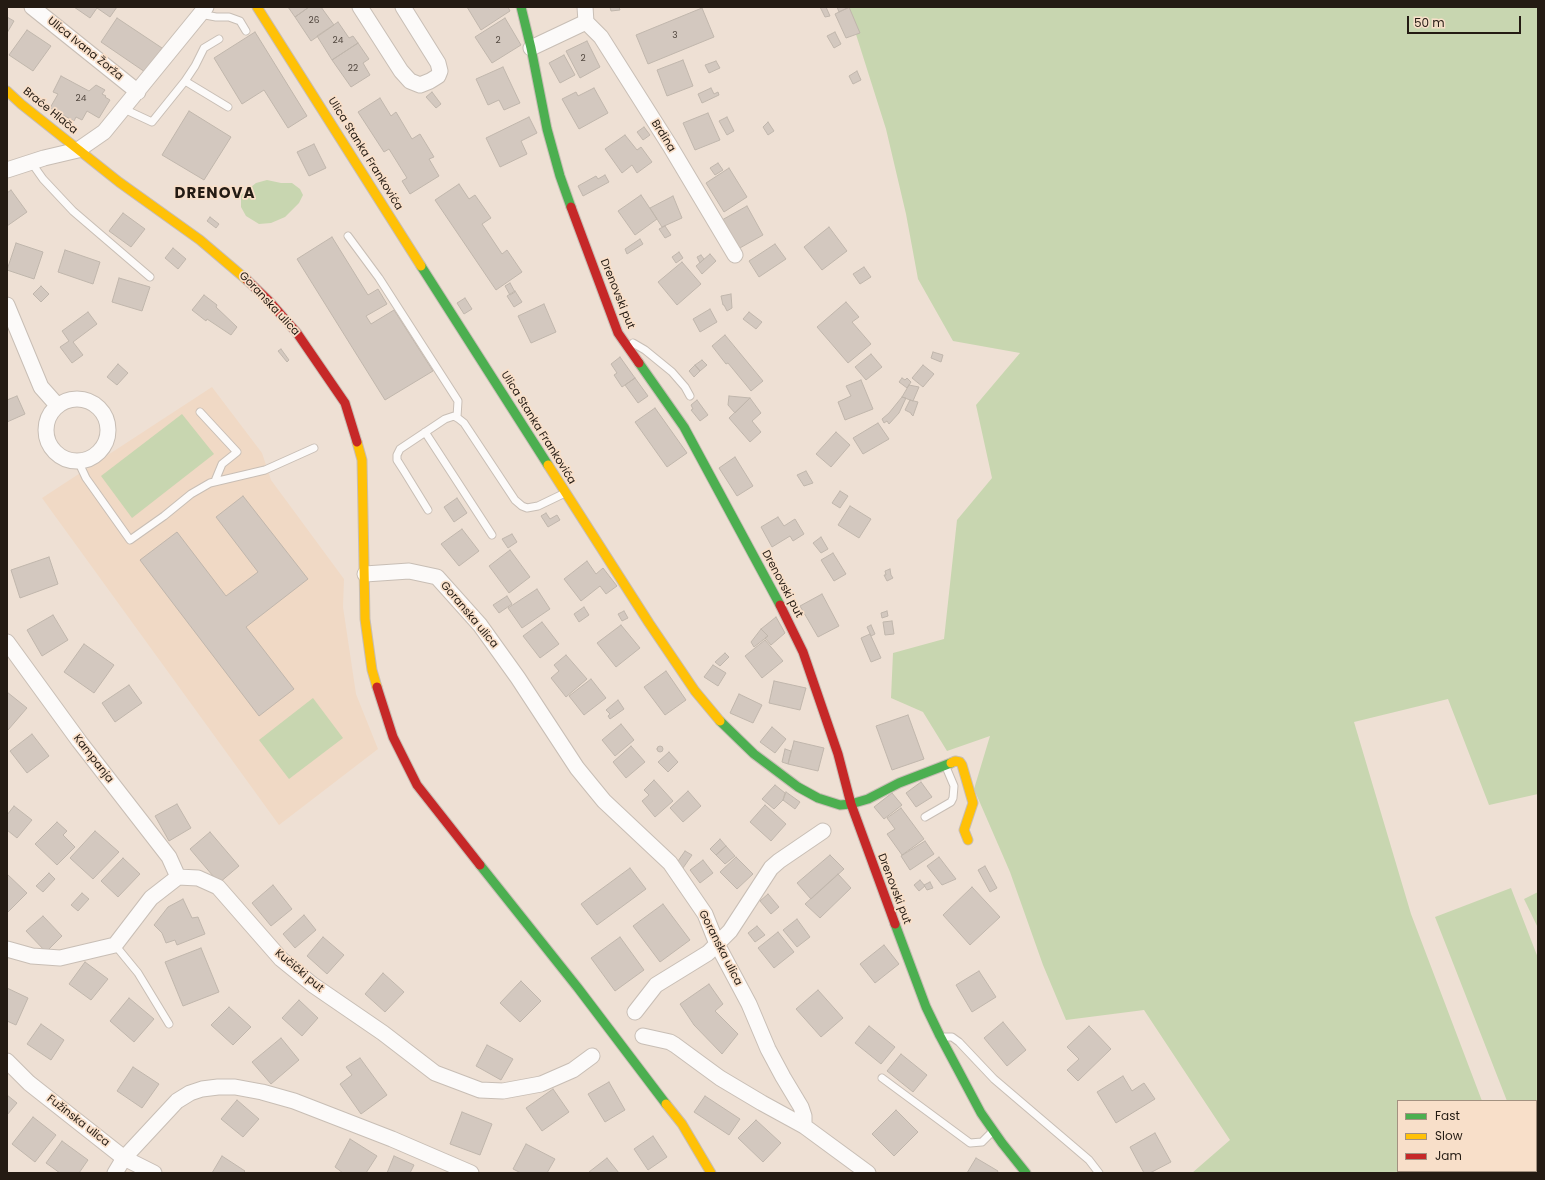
<!DOCTYPE html>
<meta charset="utf-8">
<style>
body{margin:0}
#map{position:relative;width:1545px;height:1180px;overflow:hidden;background:#eee0d4;font-family:Poppins,sans-serif}
canvas{display:block}
.frame{position:absolute;inset:0;border:8px solid #241b13;pointer-events:none}
.legend{position:absolute;left:1397px;top:1100px;width:140px;height:72px;box-sizing:border-box;background:#f8dfc9;border:1px solid #a39180;margin:0;padding:5px 7px;list-style:none;font-size:12px;color:#241b13}
.legend li{display:flex;align-items:center;gap:8px;height:20px}
.legend b{width:20px;border:1px solid #a39180}
.scale{position:absolute;left:1407px;top:16px;width:114px;height:18px;box-sizing:border-box;border:2px solid #241b13;border-top:0;padding-left:5px;font-size:12px;line-height:14px;white-space:nowrap;color:#241b13;-webkit-text-stroke:3px #f8dfc9;paint-order:stroke}
</style>
<div id="map">
<canvas width="1545" height="1180"></canvas>
<div class="frame"></div>
<ul class="legend">
<li><b style="height:5px;background:#4caf50"></b>Fast</li>
<li><b style="height:5px;background:#ffc107"></b>Slow</li>
<li><b style="height:5px;background:#c62828"></b>Jam</li>
</ul>
<div class="scale">50 m</div>
</div>
<script>
const g = document.querySelector('canvas').getContext('2d');
g.lineJoin = 'round';
function fillPath(path, color) { g.fillStyle = color; g.fill(path, 'evenodd'); }
const toPath = rows => new Path2D(rows.map(r => 'M' + r).join(''));
function trace(path, color, width, dash) { g.strokeStyle = color; g.lineWidth = width; g.lineCap = dash ? 'butt' : 'round'; g.setLineDash(dash || []); g.stroke(path); }
function label(font, color, halo, rows, align = 'center') {
  g.font = font + ' Poppins,sans-serif'; g.lineWidth = 3.5; g.setLineDash([]); g.textBaseline = 'middle'; g.strokeStyle = halo; g.fillStyle = color; for (const [text, x, y, turn = 0] of rows) {
    g.save(); g.translate(x, y); g.rotate((+turn || 0) * Math.PI / 180); g.textAlign = isNaN(turn) ? turn : align; if (halo) g.strokeText(text, 0, 0); g.fillText(text, 0, 0); g.restore();
  }
}
fillPath(toPath([
 [212,387,262,453,271,480,344,579,343,607,356,694,378,749,279,825,42,498]
]), '#f0d9c5');
fillPath(toPath([
 [843,7,1538,7,1538,794,1489,805,1448,699,1354,722,1411,914,1482,1101,1398,1101,1398,1171,1509,1171,1510,1173,1192,1173,1230,1140,1144,1010,1066,1020,1043,965,1010,872,974,789,990,736,947,751,923,712,891,698,893,653,944,639,957,520,992,478,976,405,1020,353,953,341,918,279,906,214,886,129,854,28],
 [267,180,281,183,292,183,300,189,303,195,299,203,285,217,271,223,259,224,246,216,241,207,241,195,256,183],
 [182,414,214,454,132,518,101,476],
 [313,698,343,738,289,779,259,740],
 [1511,888,1538,958,1538,1117,1536,1117,1536,1101,1507,1101,1435,917],
 [1538,892,1538,928,1524,899]
]), '#c8d6b0');
const building = toPath([
 [74,7,117,7,110,17,97,8,90,18,74,7],
 [288,7,309,7,295,17,288,7],
 [309,7,321,7,334,25,311,41,295,17,309,7],
 [467,7,508,7,510,11,481,30,467,7],
 [610,7,619,7,620,10,611,11,610,7],
 [820,7,826,7,830,16,825,17,820,7],
 [837,7,850,7,839,12,837,7],
 [849,7,860,33,846,38,835,14,849,7],
 [702,8,714,37,648,64,636,35,702,8],
 [7,17,14,21,7,33,7,17],
 [117,18,162,48,145,72,101,42,117,18],
 [505,18,521,45,492,63,475,37,505,18],
 [338,22,349,38,353,36,358,43,332,60,317,36,338,22],
 [27,30,51,46,33,71,9,55,27,30],
 [255,32,307,116,288,128,264,90,242,104,214,58,255,32],
 [835,32,841,44,834,48,827,36,835,32],
 [587,41,600,67,580,78,566,51,587,41],
 [358,43,369,59,363,63,370,75,351,87,332,60,358,43],
 [564,55,575,75,560,83,549,63,564,55],
 [683,60,693,86,667,96,657,70,683,60],
 [716,61,720,68,709,73,705,65,716,61],
 [503,67,520,103,504,110,499,100,488,105,476,79,503,67],
 [857,71,861,80,853,84,849,76,857,71],
 [61,76,89,91,96,85,105,90,102,94,106,96,105,97,110,100,99,118,87,111,82,120,76,117,74,121,50,108,58,94,53,92,61,76],
 [594,88,608,113,579,129,562,99,576,92,578,96,594,88],
 [711,88,714,94,718,92,719,95,702,103,698,94,711,88],
 [432,92,441,104,436,108,426,97,432,92],
 [380,98,391,116,396,112,412,139,420,134,434,157,429,159,439,176,410,194,402,181,407,178,389,149,384,152,358,112,380,98],
 [189,111,231,137,204,180,162,155,189,111],
 [708,113,720,140,695,150,683,123,708,113],
 [529,117,537,133,521,141,527,154,500,167,486,138,529,117],
 [727,117,734,131,727,135,719,121,727,117],
 [768,122,774,131,768,135,763,127,768,122],
 [644,127,650,135,643,140,637,132,644,127],
 [625,135,637,150,641,147,652,162,637,173,632,165,622,173,605,149,625,135],
 [314,144,326,168,309,176,297,152,314,144],
 [718,163,723,170,715,175,710,168,718,163],
 [729,168,747,197,724,212,706,183,729,168],
 [605,175,609,182,583,196,578,186,596,176,598,179,605,175],
 [459,184,469,199,475,195,491,218,482,224,502,254,507,250,522,272,496,290,435,200,459,184],
 [11,190,27,212,7,226,7,193,11,190],
 [641,195,657,219,635,235,618,211,641,195],
 [673,196,682,218,662,227,650,208,673,196],
 [747,206,763,235,738,249,722,220,747,206],
 [123,213,145,229,131,247,109,231,123,213],
 [210,217,219,224,216,228,207,221,210,217],
 [665,226,671,235,665,238,659,229,665,226],
 [829,227,847,251,822,270,804,247,829,227],
 [332,237,368,295,378,289,387,304,366,316,371,324,394,310,433,371,385,400,297,259,332,237],
 [640,239,643,244,627,254,625,249,640,239],
 [16,243,43,252,34,279,7,270,16,243],
 [775,244,786,259,759,277,749,261,775,244],
 [173,248,186,259,178,269,165,258,173,248],
 [65,250,100,262,93,284,58,272,65,250],
 [679,252,683,258,676,263,672,257,679,252],
 [710,254,716,261,702,274,696,266,710,254],
 [701,255,704,259,700,263,697,257,701,255],
 [682,262,701,284,677,305,658,282,682,262],
 [864,267,871,277,860,284,853,274,864,267],
 [119,278,150,287,142,311,112,302,119,278],
 [510,283,515,292,510,295,505,286,510,283],
 [41,286,49,294,41,302,33,294,41,286],
 [515,291,522,302,514,307,507,296,515,291],
 [731,294,732,308,727,311,724,305,723,305,721,296,731,294],
 [204,295,217,305,216,307,237,327,231,335,207,319,206,321,192,310,204,295],
 [465,298,472,309,464,314,457,303,465,298],
 [846,302,859,317,852,322,871,344,848,363,817,327,846,302],
 [544,304,556,332,531,343,518,316,544,304],
 [710,309,717,322,700,332,693,319,710,309],
 [88,312,97,324,73,342,83,355,72,363,60,347,69,341,62,331,88,312],
 [749,312,762,322,756,329,743,319,749,312],
 [725,335,763,381,751,391,728,363,726,364,712,346,725,335],
 [281,349,289,360,287,362,278,351,281,349],
 [933,352,943,355,941,362,931,358,933,352],
 [871,354,882,367,866,380,855,367,871,354],
 [620,357,635,378,622,387,614,375,617,373,611,364,620,357],
 [702,360,707,365,700,371,695,365,702,360],
 [118,364,128,373,117,385,107,377,118,364],
 [695,365,700,371,694,377,689,371,695,365],
 [923,365,934,374,923,387,912,378,923,365],
 [635,378,648,396,638,403,625,385,635,378],
 [902,378,905,380,907,378,911,382,907,388,899,382,902,378],
 [861,380,873,409,845,420,838,402,851,396,846,386,861,380],
 [909,385,919,387,913,401,902,397,909,385],
 [17,396,25,414,7,422,7,400,17,396],
 [729,396,750,398,735,413,728,405,729,396],
 [902,397,906,398,899,413,889,424,887,421,884,423,882,419,889,413,902,397],
 [750,398,761,413,752,421,761,432,750,442,729,418,750,398],
 [697,400,708,415,700,421,691,410,693,409,691,405,697,400],
 [910,400,918,402,913,416,911,414,911,413,905,410,910,400],
 [655,408,687,453,667,467,635,422,655,408],
 [878,423,889,439,863,454,853,438,878,423],
 [836,432,850,445,831,467,816,454,836,432],
 [735,457,753,486,737,496,719,468,735,457],
 [806,471,813,483,804,486,797,475,806,471],
 [840,491,848,496,840,508,832,503,840,491],
 [243,496,308,579,246,627,294,689,259,716,140,560,177,532,226,596,258,572,216,517,243,496],
 [457,498,467,513,454,522,444,507,457,498],
 [850,506,871,519,859,538,838,525,850,506],
 [546,513,550,519,557,515,560,520,548,527,541,516,546,513],
 [778,517,784,526,795,519,804,534,793,541,790,536,772,547,761,527,778,517],
 [462,529,479,551,459,566,441,544,462,529],
 [512,534,517,542,508,548,502,539,512,534],
 [821,537,828,549,821,553,813,543,821,537],
 [510,550,530,577,509,593,489,566,510,550],
 [833,553,846,574,834,581,821,560,833,553],
 [49,557,58,584,20,598,11,570,49,557],
 [587,561,596,574,603,568,617,586,606,594,600,586,581,601,564,579,587,561],
 [890,569,891,575,893,578,887,581,884,575,886,575,885,571,890,569],
 [537,589,550,609,522,628,508,608,537,589],
 [822,594,839,626,818,637,800,606,822,594],
 [507,596,512,604,499,613,493,605,507,596],
 [584,607,589,615,579,622,574,614,584,607],
 [624,611,628,618,622,621,618,614,624,611],
 [887,611,888,616,882,618,881,613,887,611],
 [53,615,68,640,42,656,27,630,53,615],
 [776,617,785,633,771,645,765,638,768,636,761,629,776,617],
 [892,621,894,634,885,635,883,622,892,621],
 [542,622,559,644,540,658,523,636,542,622],
 [621,625,640,648,616,667,597,643,621,625],
 [871,625,875,634,871,636,867,627,871,625],
 [761,629,768,636,754,647,751,642,761,629],
 [870,634,881,658,871,662,861,638,870,634],
 [765,640,783,661,762,678,745,656,765,640],
 [84,644,114,665,94,693,64,672,84,644],
 [725,653,729,657,720,666,715,662,725,653],
 [566,655,587,679,566,697,551,678,559,671,554,665,566,655],
 [713,665,726,673,718,686,704,677,713,665],
 [666,671,686,700,665,715,644,687,666,671],
 [591,679,606,698,584,715,569,696,591,679],
 [774,681,806,688,800,710,769,703,774,681],
 [129,685,142,703,115,722,102,703,129,685],
 [7,692,27,708,8,730,7,729,7,692],
 [739,694,762,705,753,723,730,713,739,694],
 [618,700,624,709,610,719,608,716,610,714,606,710,618,700],
 [908,715,924,759,892,770,876,726,908,715],
 [621,724,634,740,615,756,602,740,621,724],
 [772,727,786,739,775,753,760,742,772,727],
 [32,734,49,756,27,773,10,751,32,734],
 [794,741,824,748,818,771,788,764,794,741],
 [631,746,645,762,626,778,613,762,631,746],
 '657 749a3 3 0 1 1 6 0a3 3 0 1 1-6 0Z',
 [785,749,791,751,788,764,782,762,785,749],
 [669,752,678,762,668,772,658,762,669,752],
 [654,780,673,801,655,817,642,801,649,795,644,790,654,780],
 [921,782,932,797,916,807,906,793,921,782],
 [775,785,785,793,783,800,774,809,762,799,775,785],
 [688,791,701,806,683,822,670,808,688,791],
 [786,792,800,802,795,809,783,800,786,792],
 [892,793,902,805,884,819,874,807,892,793],
 [177,804,191,828,169,841,155,816,177,804],
 [765,805,786,824,771,841,750,822,765,805],
 [14,806,32,820,17,838,7,830,7,815,14,806],
 [901,808,924,839,902,855,887,834,895,829,887,818,901,808],
 [57,822,67,831,63,835,75,847,57,865,35,844,57,822],
 [95,831,119,852,93,879,70,858,95,831],
 [210,832,239,866,219,883,190,849,210,832],
 [720,839,726,846,716,855,710,849,720,839],
 [925,841,934,854,910,870,901,856,925,841],
 [726,846,735,856,725,864,716,855,726,846],
 [685,851,692,855,683,868,676,864,685,851],
 [830,855,844,869,811,899,797,883,830,855],
 [736,857,753,874,737,889,720,872,736,857],
 [939,857,956,879,942,885,927,866,939,857],
 [123,858,140,874,118,897,101,881,123,858],
 [703,860,713,873,700,883,690,870,703,860],
 [985,866,997,888,990,892,978,870,985,866],
 [630,868,646,889,597,925,581,904,630,868],
 [49,873,55,879,43,892,36,886,49,873],
 [7,874,27,893,7,913,7,874],
 [838,874,851,888,820,918,805,904,838,874],
 [920,880,925,886,919,891,914,885,920,880],
 [930,882,933,888,927,890,924,885,930,882],
 [273,885,292,909,271,926,252,903,273,885],
 [972,887,1000,917,970,945,943,915,972,887],
 [82,893,89,899,78,911,71,905,82,893],
 [768,894,779,907,771,914,760,901,768,894],
 [183,899,192,918,198,917,205,934,177,945,175,940,166,943,162,933,154,925,168,907,183,899],
 [663,904,690,940,660,962,633,926,663,904],
 [304,915,316,930,295,948,283,934,304,915],
 [43,916,62,936,46,952,26,931,43,916],
 [797,919,810,937,797,947,783,930,797,919],
 [757,926,765,935,755,942,748,933,757,926],
 [778,932,794,952,774,968,758,948,778,932],
 [323,937,344,955,327,974,307,956,323,937],
 [620,937,644,970,615,991,591,958,620,937],
 [884,945,899,964,875,983,860,964,884,945],
 [201,948,219,992,183,1006,165,962,201,948],
 [85,962,108,979,91,1000,69,984,85,962],
 [979,971,996,997,972,1012,956,985,979,971],
 [383,973,404,992,385,1012,365,994,383,973],
 [521,981,541,1001,520,1022,500,1003,521,981],
 [709,984,723,1004,715,1011,738,1034,722,1054,694,1025,680,1004,709,984],
 [7,988,28,998,16,1025,7,1021,7,988],
 [818,990,843,1018,821,1037,796,1009,818,990],
 [129,998,154,1019,134,1042,110,1021,129,998],
 [299,1000,318,1018,302,1036,282,1018,299,1000],
 [229,1007,251,1027,233,1045,211,1025,229,1007],
 [1003,1022,1026,1050,1007,1066,984,1038,1003,1022],
 [41,1024,64,1040,51,1060,27,1044,41,1024],
 [869,1026,895,1047,881,1064,855,1043,869,1026],
 [1089,1026,1111,1049,1078,1081,1067,1070,1079,1059,1067,1047,1089,1026],
 [281,1038,299,1060,271,1084,252,1062,281,1038],
 [487,1045,513,1059,501,1080,476,1066,487,1045],
 [901,1054,927,1075,913,1092,887,1071,901,1054],
 [360,1058,387,1095,361,1114,340,1084,352,1075,346,1067,360,1058],
 [133,1067,159,1084,142,1108,117,1091,133,1067],
 [1123,1076,1132,1091,1144,1083,1155,1099,1116,1123,1097,1092,1123,1076],
 [609,1082,625,1110,605,1122,588,1094,609,1082],
 [553,1089,569,1112,542,1131,526,1108,553,1089],
 [7,1095,17,1103,7,1115,7,1095],
 [705,1096,740,1119,729,1135,694,1112,705,1096],
 [237,1100,259,1119,243,1137,221,1119,237,1100],
 [896,1110,918,1132,894,1156,872,1134,896,1110],
 [462,1112,492,1124,480,1155,450,1144,462,1112],
 [33,1117,56,1135,35,1162,12,1144,33,1117],
 [756,1120,781,1143,763,1162,738,1138,756,1120],
 [1538,1125,1538,1155,1536,1156,1536,1126,1538,1125],
 [1155,1133,1171,1162,1150,1173,1144,1173,1130,1147,1155,1133],
 [653,1136,667,1157,648,1170,634,1149,653,1136],
 [350,1139,377,1156,366,1173,343,1173,335,1167,350,1139],
 [62,1141,88,1160,79,1173,60,1173,46,1163,62,1141],
 [526,1144,555,1159,547,1173,521,1173,513,1169,526,1144],
 [222,1156,245,1171,243,1173,212,1173,222,1156],
 [394,1156,414,1165,410,1173,387,1173,394,1156],
 [607,1158,619,1173,590,1173,589,1172,607,1158],
 [976,1158,998,1171,997,1173,967,1173,976,1158]
]);
fillPath(building, '#d3c8bf');
trace(building, '#c0b6ac', 1);
const lane = toPath([
 [200,14,216,17,229,17,240,21,246,31],
 [185,81,195,66,204,48,219,39],
 [124,109,152,122,185,81,228,107],
 [31,162,43,179,73,211,150,277],
 [348,236,379,278,458,401,457,417],
 [633,343,645,350,672,372,685,387,690,396],
 [200,412,237,452,222,464,215,481],
 [425,432,492,535],
 [78,461,86,478,130,540,164,516,191,494,210,483,265,470,314,448],
 [428,510,404,471,397,460,397,455,400,449,445,419,454,416,459,419,464,423,515,500,522,506,527,508,538,506,563,494],
 [925,817,951,802,953,798,954,786,946,767],
 [115,945,138,973,169,1024],
 [944,1037,952,1037,959,1042,994,1079,1089,1160,1099,1173],
 [882,1078,970,1143,982,1142,992,1132]
]);
const street = toPath([
 [32,7,138,92],
 [360,7,401,71,410,81,420,85,430,81,438,76,440,71,438,63,403,7],
 [586,22,601,37,670,146,735,255],
 [531,48,586,22,585,7],
 [7,170,44,158,78,150,104,132,206,7],
 [7,305,41,387,57,405],
 '46 430a31 31 0 1 1 62 0a31 31 0 1 1-62 0Z',
 [365,574,409,571,437,577,480,625,518,678,577,768,604,801,670,863,705,914,717,944,749,1004,768,1049,783,1077,801,1107,804,1116,804,1126],
 [7,642,79,741,169,857,178,877],
 [7,949,32,956,60,958,115,945,151,898,178,877,198,878,218,887,281,959,313,985,383,1033,435,1073,480,1090,503,1091,541,1084,573,1070,592,1056],
 [635,1012,656,985,708,953,730,931,771,868,779,861,823,831],
 [643,1036,670,1042,675,1045,720,1078,762,1103,804,1126,868,1173],
 [7,1061,29,1083,124,1158,154,1173],
 [115,1173,124,1158,177,1101,190,1093,202,1089,218,1087,235,1087,262,1092,294,1101,392,1139,471,1173]
]);
const fast = toPath([
 [521,7,531,48,547,129,560,176,571,207],
 [421,266,548,465],
 [639,363,684,427,780,605],
 [720,721,754,754,798,787,818,798,840,805,851,804,868,799,899,783,951,763],
 [480,865,578,988,666,1104],
 [895,924,926,1007,940,1036,981,1113,1002,1143,1026,1173]
]);
const slow = toPath([
 [257,7,421,266],
 [7,91,21,104,119,182,200,240,247,280],
 [357,442,362,460,365,619,372,670,377,687],
 [548,465,649,623,695,691,720,721],
 [951,763,955,761,960,762,962,765,973,803,964,830,968,840],
 [666,1104,682,1124,711,1173]
]);
const jam = toPath([
 [571,207,618,333,639,363],
 [247,280,269,301,297,333,345,403,357,442],
 [780,605,803,652,838,754,851,804,895,924],
 [377,687,393,737,417,785,480,865]
]);
trace(lane, '#c8beb5', 9);
trace(street, '#c8beb5', 17);
trace(fast, '#c8beb5', 11);
trace(slow, '#c8beb5', 11);
trace(jam, '#c8beb5', 11);
trace(lane, '#fcfaf9', 7);
trace(street, '#fcfaf9', 15);
trace(fast, '#4caf50', 9);
trace(slow, '#ffc107', 9);
trace(jam, '#c62828', 9);
label('9px', '#51473f', null, [
 ["26",314,21],
 ["3",675,36],
 ["24",338,41],
 ["2",498,41],
 ["2",583,59],
 ["22",353,69],
 ["24",81,99]
]);
label('11px', '#241b13', '#f8dfc9', [
 ["Ulica Ivana Žorža",85,49,39],
 ["Braće Hlača",50,111,39],
 ["Brdina",663,136,58],
 ["Ulica Stanka Frankovića",365,154,58],
 ["Drenovski put",617,294,68],
 ["Goranska ulica",269,304,47],
 ["Ulica Stanka Frankovića",538,428,58],
 ["Drenovski put",782,584,62],
 ["Goranska ulica",469,615,50],
 ["Kampanja",93,759,52],
 ["Drenovski put",894,889,69],
 ["Goranska ulica",720,948,63],
 ["Kučićki put",299,971,40],
 ["Fužinska ulica",78,1121,38]
]);
g.letterSpacing = '1px';
label('bold 15px', '#241b13', '#f8dfc9', [
 ["DRENOVA",215,194]
]);
g.letterSpacing = '0px';
</script>
